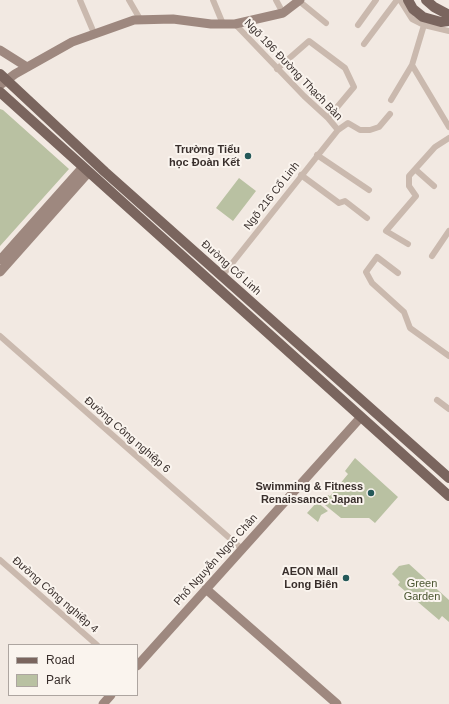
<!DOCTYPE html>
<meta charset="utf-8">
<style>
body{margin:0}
#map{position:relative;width:449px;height:704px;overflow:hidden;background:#f2e9e2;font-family:Arial,sans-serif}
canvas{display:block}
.legend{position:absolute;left:8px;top:644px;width:130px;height:52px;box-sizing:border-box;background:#faf4ee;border:1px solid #ada5a0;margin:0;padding:5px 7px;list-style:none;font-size:12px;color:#392f2c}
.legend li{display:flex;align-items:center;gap:8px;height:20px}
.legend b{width:20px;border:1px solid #ada5a0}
</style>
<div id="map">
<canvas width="449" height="704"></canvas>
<ul class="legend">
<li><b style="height:5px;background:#7a655e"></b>Road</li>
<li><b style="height:11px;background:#b9c1a2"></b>Park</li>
</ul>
</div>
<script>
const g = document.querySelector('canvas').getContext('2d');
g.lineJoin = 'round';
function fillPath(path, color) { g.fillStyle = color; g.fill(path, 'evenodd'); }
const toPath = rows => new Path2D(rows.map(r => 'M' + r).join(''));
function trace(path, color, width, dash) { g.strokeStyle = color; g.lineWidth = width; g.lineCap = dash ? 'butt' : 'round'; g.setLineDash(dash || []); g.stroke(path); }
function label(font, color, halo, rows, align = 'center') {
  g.font = font + ' Arial,sans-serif'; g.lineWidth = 4; g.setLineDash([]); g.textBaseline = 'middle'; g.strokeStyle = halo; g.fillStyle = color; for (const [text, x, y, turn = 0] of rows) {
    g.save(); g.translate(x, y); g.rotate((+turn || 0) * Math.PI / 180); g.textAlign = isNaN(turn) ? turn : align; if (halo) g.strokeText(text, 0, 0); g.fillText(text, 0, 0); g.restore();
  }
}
fillPath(toPath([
 [0,109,3,110,69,169,0,246],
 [239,178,256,191,233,221,216,208],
 [355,458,398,497,375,523,369,518,341,518,325,505,328,502,325,499,328,495,330,496,348,474,345,471],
 [317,502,328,511,321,515,318,522,307,513],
 [409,564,449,600,449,622,442,616,439,620,398,585,400,582,392,574,399,566]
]), '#b9c1a2');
trace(toPath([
 [80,0,94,33],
 [129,0,140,19],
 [213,0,223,24],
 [276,0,283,13],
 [400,0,412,19,424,25,449,31],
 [299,1,326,23],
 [235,24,304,96,328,118,338,130],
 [358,25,376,0],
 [424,25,412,65,449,127],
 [364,44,397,0],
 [277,69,309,41,345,68,354,87,328,118],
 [391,100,412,65],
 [317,155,369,190],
 [416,170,434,186],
 [301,175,339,203,345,201,367,218],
 [408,244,386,231,416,196,409,186,409,176,435,147,449,138],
 [432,256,449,231],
 [398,273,377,257,366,272,372,283,404,312,410,328,449,356],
 [222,276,338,130,348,123,360,130,370,130,379,127,390,114],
 [0,336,242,549],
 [437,400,449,409],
 [0,560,97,645]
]), '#cab9ae', 6);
trace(toPath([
 [0,50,27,67],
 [0,85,15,74,72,42,134,20,173,19,211,24,235,24,283,13,300,0],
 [0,260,82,168],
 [0,272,88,173],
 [206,589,337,704],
 [137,666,361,417],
 [103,704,111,695]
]), '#9e887f', 9);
trace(toPath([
 [408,0,413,9,423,17,441,22,449,21],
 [426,0,434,7,449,15],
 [0,74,105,172,449,478],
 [0,92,449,496]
]), '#7a655e', 10);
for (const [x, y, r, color] of [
 [248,156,4,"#245858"],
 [371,493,4,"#245858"],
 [346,578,4,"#245858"]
]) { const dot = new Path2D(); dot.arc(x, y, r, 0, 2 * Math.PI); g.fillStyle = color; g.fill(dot); trace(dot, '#faf4ee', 1.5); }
label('11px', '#392f2c', '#faf4ee', [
 ["Ngõ 196 Đường Thạch Bàn",293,70,46],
 ["Ngõ 216 Cổ Linh",272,196,-52],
 ["Đường Cổ Linh",231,268,42],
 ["Đường Công nghiệp 6",127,435,41],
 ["Phố Nguyễn Ngọc Chân",216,560,-48],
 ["Đường Công nghiệp 4",55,595,41]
]);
label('bold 11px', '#392f2c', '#faf4ee', [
 ["Trường Tiểu",240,150],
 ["học Đoàn Kết",240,163],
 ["Swimming & Fitness",363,487],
 ["Renaissance Japan",363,500],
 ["AEON Mall",338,572],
 ["Long Biên",338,585]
], 'right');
label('11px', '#4b5631', '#faf4ee', [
 ["Green",422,584],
 ["Garden",422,597]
]);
</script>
